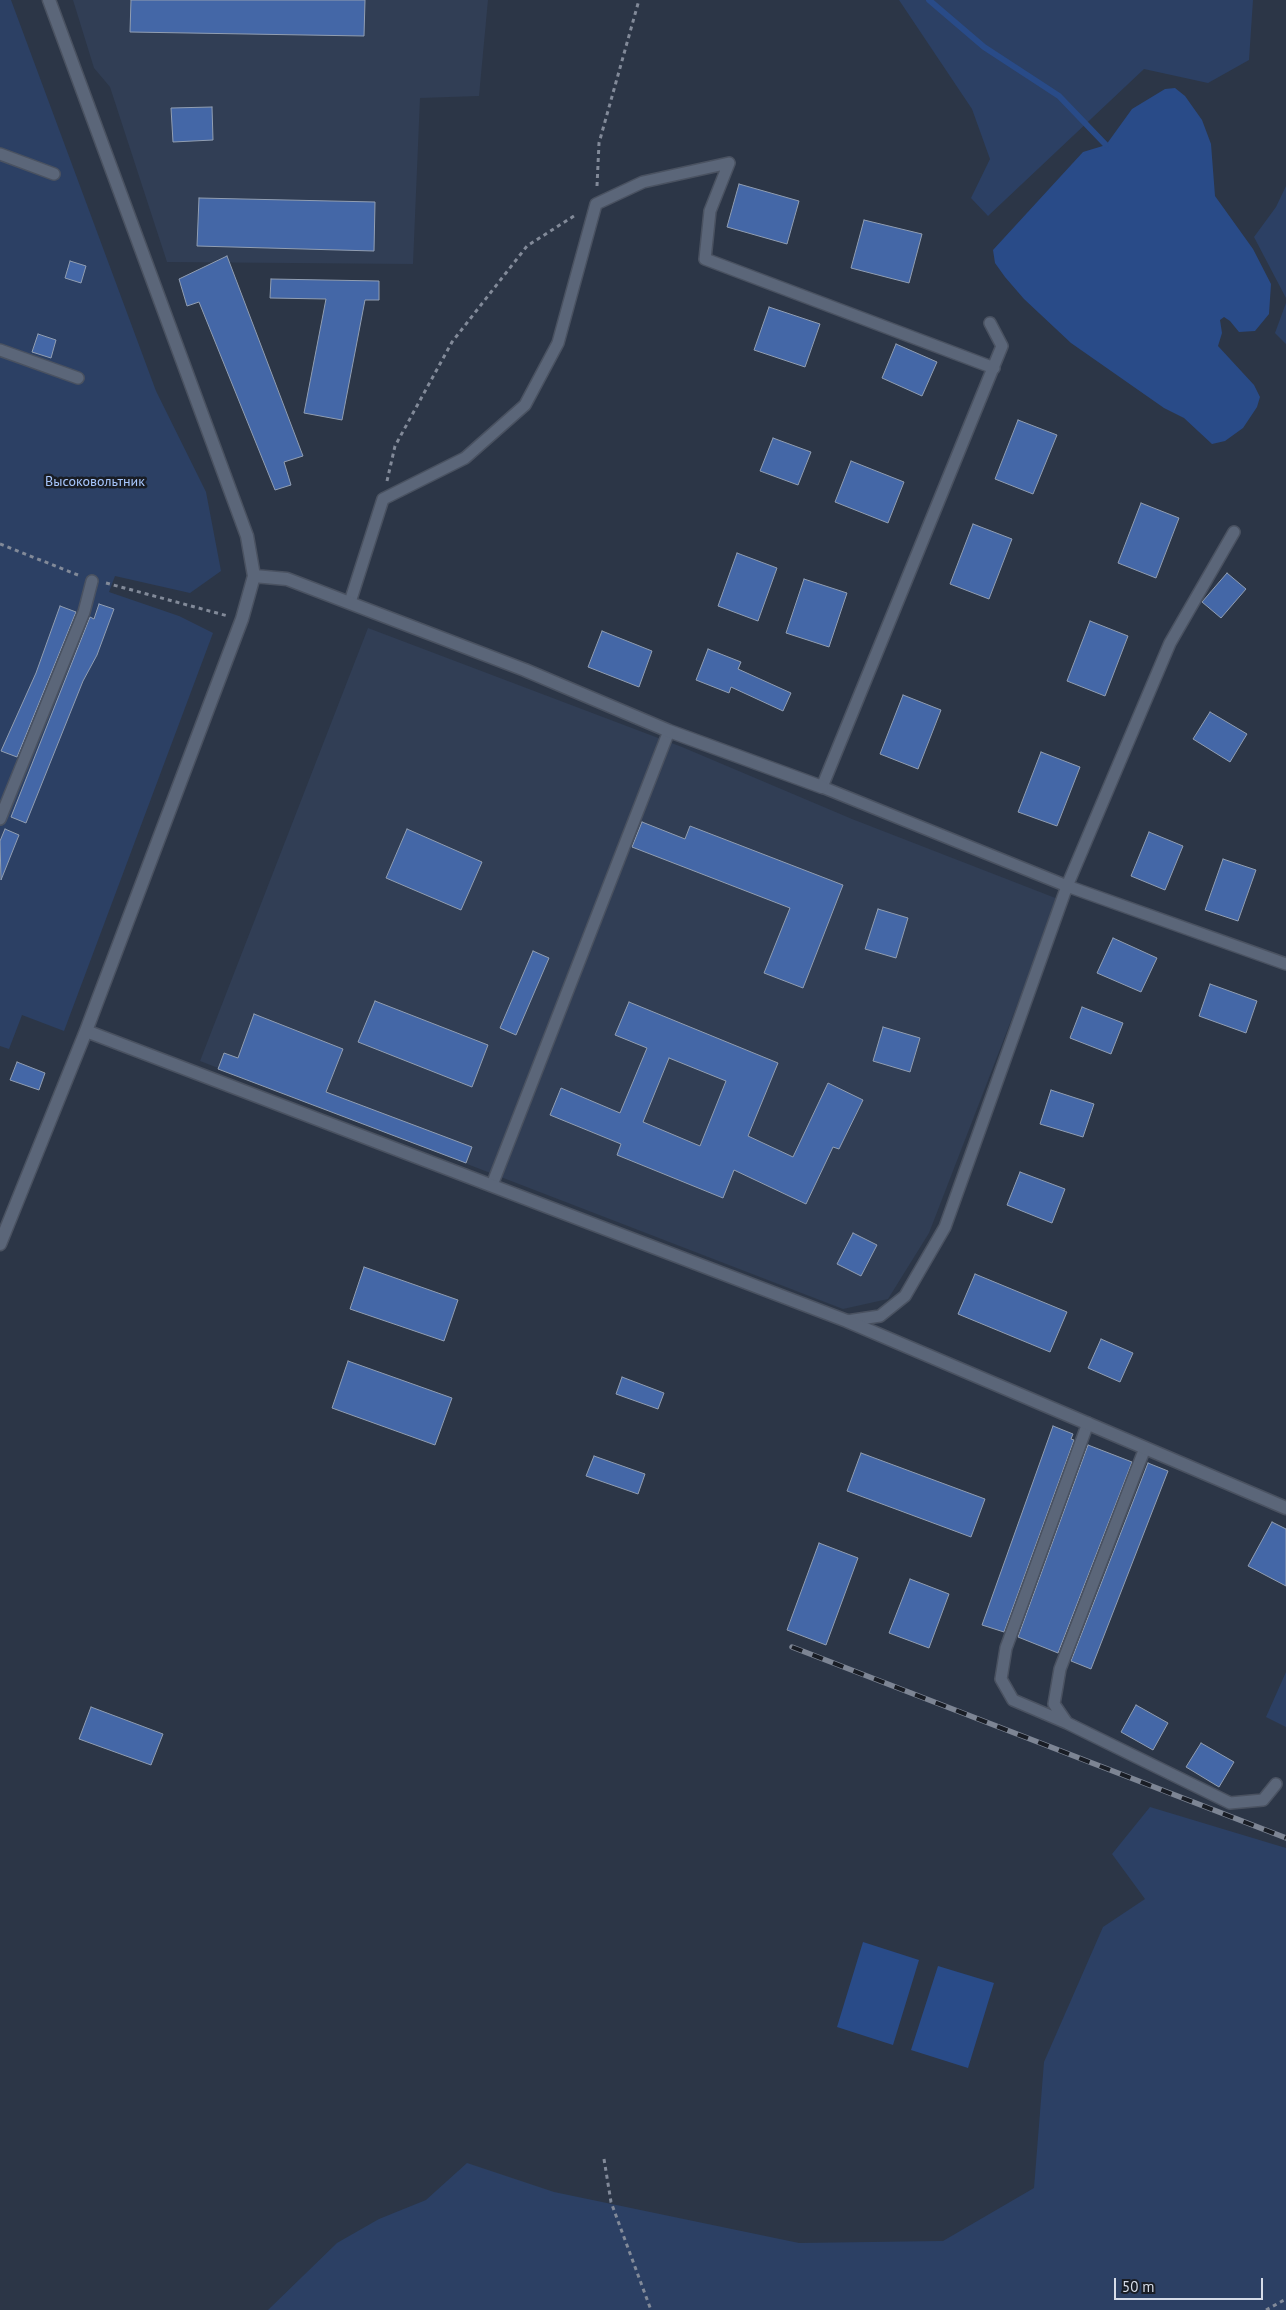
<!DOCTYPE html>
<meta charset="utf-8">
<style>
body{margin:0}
#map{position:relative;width:1286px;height:2310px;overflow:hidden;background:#2c3647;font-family:"PT Sans",sans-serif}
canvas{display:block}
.scale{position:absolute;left:1114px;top:2278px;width:149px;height:22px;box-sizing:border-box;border:2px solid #d6dce8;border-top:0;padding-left:6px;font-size:15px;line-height:18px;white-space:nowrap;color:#d6dce8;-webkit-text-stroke:4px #191d25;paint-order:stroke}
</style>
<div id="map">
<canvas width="1286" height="2310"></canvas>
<div class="scale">50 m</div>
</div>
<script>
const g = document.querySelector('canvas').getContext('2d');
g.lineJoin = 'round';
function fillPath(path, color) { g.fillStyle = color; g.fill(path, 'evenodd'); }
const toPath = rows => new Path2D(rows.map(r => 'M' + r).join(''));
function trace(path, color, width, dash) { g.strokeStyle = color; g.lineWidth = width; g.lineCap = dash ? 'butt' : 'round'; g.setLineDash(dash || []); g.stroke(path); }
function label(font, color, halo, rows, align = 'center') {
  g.font = font + ' "PT Sans",sans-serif'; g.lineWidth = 5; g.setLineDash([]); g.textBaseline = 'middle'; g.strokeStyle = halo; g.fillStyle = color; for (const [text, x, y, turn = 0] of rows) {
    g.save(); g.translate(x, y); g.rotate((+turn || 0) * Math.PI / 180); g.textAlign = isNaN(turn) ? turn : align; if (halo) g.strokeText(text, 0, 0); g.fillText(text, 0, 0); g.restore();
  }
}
fillPath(toPath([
 [73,0,488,0,479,96,420,98,413,264,167,262,110,87,94,68],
 [368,628,682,747,852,819,1058,899,929,1233,888,1299,843,1309,200,1061]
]), '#313e55');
fillPath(toPath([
 [0,0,11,0,156,391,206,492,221,571,190,593,115,576,109,592,179,616,213,633,64,1031,22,1015,9,1049,0,1046],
 [899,0,1253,0,1249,60,1208,83,1144,69,988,216,971,198,990,159,972,109],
 [1286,186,1286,298,1254,237,1276,207],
 [1286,303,1286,344,1275,333],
 [1286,1672,1286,1727,1266,1717],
 [1150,1807,1286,1848,1286,2310,268,2310,337,2243,379,2219,426,2200,467,2163,554,2192,799,2243,943,2241,1034,2188,1044,2062,1103,1927,1145,1899,1112,1854]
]), '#2c4064');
fillPath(toPath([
 [1175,88,1185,96,1202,120,1211,144,1215,196,1253,249,1271,284,1269,314,1255,331,1239,332,1230,321,1224,317,1220,320,1222,333,1218,346,1254,385,1260,397,1257,407,1243,428,1225,441,1212,444,1184,418,1164,408,1071,343,1024,299,1005,277,995,263,993,250,1083,152,1106,145,1132,109,1165,89],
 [863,1942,919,1960,893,2045,837,2027],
 [938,1966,994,1983,968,2068,911,2050]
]), '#294b88');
trace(toPath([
 [929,0,984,47,1059,96,1106,145]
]), '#294b88', 6);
const building = toPath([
 [131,0,365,0,364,36,130,32,131,0],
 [212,107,213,140,173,142,171,108,212,107],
 [739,184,799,201,787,244,727,227,739,184],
 [199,198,375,202,374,251,197,246,199,198],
 [864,220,922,234,909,283,851,268,864,220],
 [227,256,303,456,284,462,291,485,275,490,199,302,187,306,179,279,227,256],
 [70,261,86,266,81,283,65,278,70,261],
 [271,279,379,281,379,300,365,300,342,420,304,413,326,299,270,298,271,279],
 [769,307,820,324,805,367,754,350,769,307],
 [38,334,56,340,51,358,32,352,38,334],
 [896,344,937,362,922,396,882,378,896,344],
 [1018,420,1057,435,1033,494,995,479,1018,420],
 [773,438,811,452,798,485,760,471,773,438],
 [851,461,904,482,888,523,835,502,851,461],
 [1141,503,1179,518,1156,578,1118,563,1141,503],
 [973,524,1012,539,989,599,950,584,973,524],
 [737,553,777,568,758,621,718,606,737,553],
 [1227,573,1246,589,1221,618,1202,602,1227,573],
 [804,579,847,593,829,647,786,633,804,579],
 [99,604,114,609,97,655,83,681,26,823,11,817,90,617,94,619,99,604],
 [60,606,76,612,17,757,1,751,36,673,60,606],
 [1090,621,1128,636,1105,696,1067,681,1090,621],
 [602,631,652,651,639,687,588,667,602,631],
 [708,649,741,662,738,669,791,693,783,711,731,687,729,693,696,680,708,649],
 [903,695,941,710,918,769,880,754,903,695],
 [1210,712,1247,734,1230,762,1193,739,1210,712],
 [1041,752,1080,767,1057,826,1018,812,1041,752],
 [642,822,685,839,690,826,843,885,803,988,764,973,790,908,632,847,642,822],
 [5,829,19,835,1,880,0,841,5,829],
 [407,829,482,862,461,910,386,878,407,829],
 [1149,832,1183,846,1165,890,1131,876,1149,832],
 [1223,859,1256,870,1238,921,1205,910,1223,859],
 [878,909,908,918,896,958,865,949,878,909],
 [1113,938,1157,958,1141,992,1097,973,1113,938],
 [533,951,549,958,516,1035,500,1028,533,951],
 [1210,984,1257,1001,1246,1033,1199,1016,1210,984],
 [375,1001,488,1045,472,1087,358,1042,375,1001],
 [629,1002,778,1063,748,1136,793,1157,828,1083,863,1100,839,1149,833,1147,806,1204,734,1170,723,1198,617,1155,621,1144,550,1115,561,1088,620,1113,647,1048,615,1035,629,1002],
 [669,1058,726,1081,700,1146,643,1122,669,1058],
 [1082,1007,1123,1023,1111,1054,1070,1038,1082,1007],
 [254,1014,343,1049,326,1092,472,1147,466,1163,218,1069,224,1053,238,1058,254,1014],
 [883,1027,920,1038,910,1072,873,1061,883,1027],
 [17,1062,45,1073,39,1090,10,1080,17,1062],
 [1051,1090,1094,1104,1083,1137,1040,1124,1051,1090],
 [1020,1172,1065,1189,1052,1223,1007,1205,1020,1172],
 [853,1233,877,1245,861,1276,837,1264,853,1233],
 [364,1267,458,1300,444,1341,350,1309,364,1267],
 [975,1274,1067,1312,1050,1352,958,1314,975,1274],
 [1101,1339,1133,1353,1120,1382,1088,1368,1101,1339],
 [348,1361,452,1398,435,1445,332,1408,348,1361],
 [622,1377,664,1393,658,1409,616,1394,622,1377],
 [1053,1426,1073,1434,1071,1439,1074,1440,1004,1632,982,1625,1053,1426],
 [1088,1445,1132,1462,1058,1653,1018,1637,1088,1445],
 [861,1453,985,1499,971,1537,847,1491,861,1453],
 [594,1456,645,1474,638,1494,586,1476,594,1456],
 [1148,1463,1168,1471,1091,1669,1071,1661,1148,1463],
 [1272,1522,1286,1529,1286,1586,1248,1566,1272,1522],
 [819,1543,858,1558,826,1645,787,1630,819,1543],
 [910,1579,949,1594,929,1648,889,1633,910,1579],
 [1136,1705,1168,1723,1153,1750,1121,1732,1136,1705],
 [91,1707,163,1734,151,1765,79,1739,91,1707],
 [1201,1743,1234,1762,1219,1787,1186,1767,1201,1743]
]);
fillPath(building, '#4467a7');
trace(building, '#919eb2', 1);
const lane = toPath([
 [0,154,54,174],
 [990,323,1002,346,822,787,1067,886,1286,964],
 [0,350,78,378],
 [350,602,383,499,465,458,525,405,558,343,596,204,643,182,729,163,710,211,705,259,994,368],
 [0,819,84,612,92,581],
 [492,1185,669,731],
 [847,1321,880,1316,905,1296,945,1227,1067,886,1170,643,1234,532],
 [1145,1448,1060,1669,1054,1704,1067,1723,1230,1803,1263,1800,1276,1784],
 [1067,1723,1013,1700,1001,1679,1006,1648,1088,1423]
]);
const street = toPath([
 [254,576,287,579,525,670,669,731,822,787],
 [86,1031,847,1321,1286,1508],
 [0,1244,86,1031,242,619,254,576,247,536,49,0]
]);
trace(lane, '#4a5261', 14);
trace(street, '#4a5261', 15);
trace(toPath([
 [597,186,599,143,639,0],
 [387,481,395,446,452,342,527,246,577,214],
 [0,544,78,575],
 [106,583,228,616],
 [604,2159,611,2202,651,2310],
 [1266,2310,1286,2299]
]), '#828a99', 3, [4, 4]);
trace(lane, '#5b6679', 11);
trace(street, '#5b6679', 12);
const rail = toPath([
 [792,1647,1286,1838]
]);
trace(rail, '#7d8594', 5.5);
trace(rail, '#191d25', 4, [11]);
label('14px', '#a8c7fd', '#191d25', [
 ["Высоковольтник",95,482]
]);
</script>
